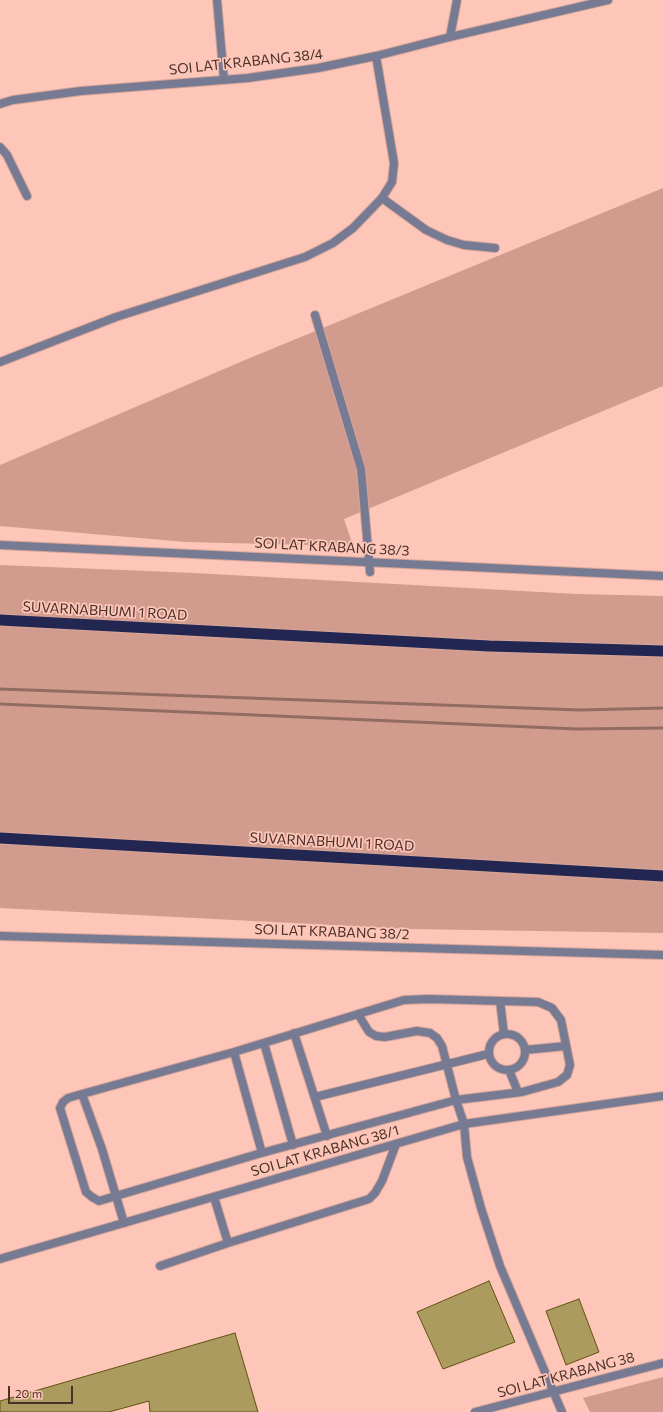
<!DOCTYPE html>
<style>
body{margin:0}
#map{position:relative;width:663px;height:1412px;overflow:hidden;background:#fdc6b8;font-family:Commissioner,sans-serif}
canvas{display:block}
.scale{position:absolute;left:8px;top:1386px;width:65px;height:18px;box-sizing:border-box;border:2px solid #4b3029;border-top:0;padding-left:5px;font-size:12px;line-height:14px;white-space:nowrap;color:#4b3029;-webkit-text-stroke:3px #fdc6b8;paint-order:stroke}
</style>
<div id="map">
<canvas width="663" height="1412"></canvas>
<div class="scale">20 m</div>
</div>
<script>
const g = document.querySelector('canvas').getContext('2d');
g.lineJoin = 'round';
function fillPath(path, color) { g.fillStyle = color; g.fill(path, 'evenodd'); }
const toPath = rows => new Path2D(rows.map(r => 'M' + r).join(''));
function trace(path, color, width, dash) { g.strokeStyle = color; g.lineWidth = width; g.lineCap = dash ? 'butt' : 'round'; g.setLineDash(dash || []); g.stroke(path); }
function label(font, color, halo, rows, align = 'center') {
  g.font = font + ' Commissioner,sans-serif'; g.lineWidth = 3.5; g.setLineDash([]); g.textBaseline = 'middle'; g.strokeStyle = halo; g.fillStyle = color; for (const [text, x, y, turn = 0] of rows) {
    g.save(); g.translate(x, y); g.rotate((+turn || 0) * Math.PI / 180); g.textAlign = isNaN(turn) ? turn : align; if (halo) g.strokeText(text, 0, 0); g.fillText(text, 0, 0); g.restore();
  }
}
fillPath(toPath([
 [663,188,663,386,344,519,353,546,186,542,0,526,0,465,245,360],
 [0,565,195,573,576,594,663,596,663,933,409,929,0,908],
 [663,1377,663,1412,590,1412,583,1398]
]), '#d19c8e');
const building = toPath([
 [489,1281,515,1342,443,1369,417,1312,489,1281],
 [579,1299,599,1352,566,1365,546,1311,579,1299],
 [235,1333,258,1412,150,1412,149,1401,109,1412,0,1412,0,1401,235,1333]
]);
fillPath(building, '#ab9b5e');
trace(building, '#615212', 1);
const service = toPath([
 [0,147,7,155,27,196],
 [382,198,426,230,447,240,464,245,495,248],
 [500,1001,504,1034],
 [294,1033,327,1136],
 '489 1052a18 18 0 1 1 36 0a18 18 0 1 1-36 0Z',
 [264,1043,293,1145],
 [525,1050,566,1046],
 [234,1052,262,1153],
 [509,1070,518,1092],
 [82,1094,68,1098,63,1102,60,1108,86,1192,92,1197,99,1201,258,1154,456,1100,442,1046,437,1038,430,1033,417,1031,385,1037,376,1036,369,1032,358,1014],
 [315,1097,488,1054],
 [124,1223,102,1149,82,1094,234,1052,404,1000,429,999,538,1002,552,1008,561,1020,570,1065,567,1075,558,1082,522,1092,456,1100,464,1124],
 [228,1243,369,1199,375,1193,382,1181,396,1144],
 [160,1266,228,1243,214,1197]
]);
const minor = toPath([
 [217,0,224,80],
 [450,37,457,0],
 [0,104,13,100,81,91,248,78,318,68,376,56,450,37,608,0],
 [315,315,361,469,370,572],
 [0,362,116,317,305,257,333,243,353,228,382,198,392,182,394,163,376,56],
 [0,545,663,576],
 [0,936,663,955],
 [464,1124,467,1157,481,1208,500,1266,562,1412],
 [0,1259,464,1124,663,1096],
 [475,1412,663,1363]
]);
const trunk = toPath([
 [0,620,489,646,663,651],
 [0,838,663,876]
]);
trace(service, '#d6a599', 10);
trace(minor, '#d6a599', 10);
trace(trunk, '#d6a599', 13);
trace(service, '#767b93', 8);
trace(minor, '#767b93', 8);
trace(trunk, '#222650', 11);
trace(toPath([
 [0,689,580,710,663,708],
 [0,704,577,729,663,728]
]), '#926c62', 3);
label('14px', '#4b3029', '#fdc6b8', [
 ["SOI LAT KRABANG 38/4",246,62,-6],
 ["SOI LAT KRABANG 38/3",332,547,3],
 ["SUVARNABHUMI 1 ROAD",105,611,3],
 ["SUVARNABHUMI 1 ROAD",332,842,3],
 ["SOI LAT KRABANG 38/2",332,932,2],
 ["SOI LAT KRABANG 38/1",325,1151,-16],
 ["SOI LAT KRABANG 38",566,1375,-15]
]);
</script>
